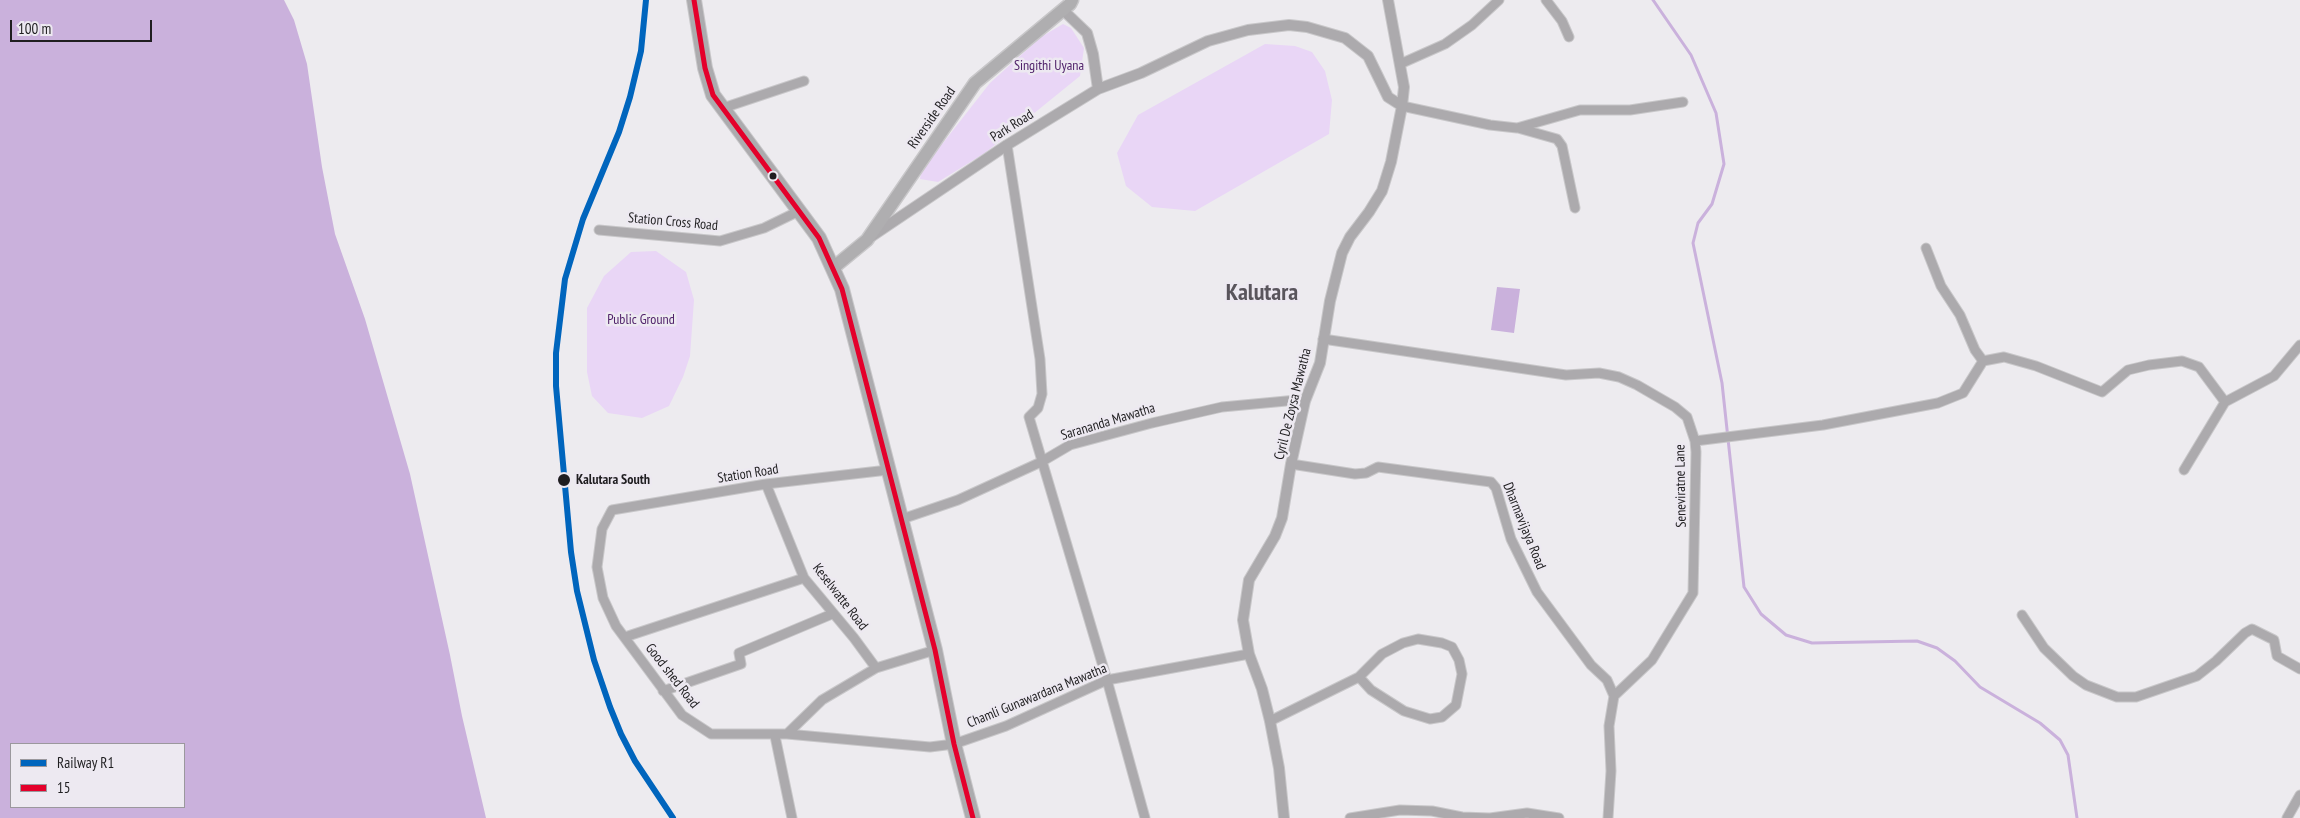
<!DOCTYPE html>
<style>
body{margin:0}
#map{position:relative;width:2300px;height:818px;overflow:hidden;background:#edebef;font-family:"PT Sans Narrow",sans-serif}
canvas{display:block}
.legend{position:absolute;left:10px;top:743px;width:175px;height:65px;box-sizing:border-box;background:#ede9f1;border:1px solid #9b989d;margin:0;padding:6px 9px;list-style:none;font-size:15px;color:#1f1e20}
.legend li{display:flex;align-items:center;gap:10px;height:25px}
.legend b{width:25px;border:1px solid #9b989d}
.scale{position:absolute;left:10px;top:20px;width:142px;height:22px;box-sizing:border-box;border:2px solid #1f1e20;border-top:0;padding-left:6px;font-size:15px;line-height:18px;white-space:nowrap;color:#1f1e20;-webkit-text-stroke:4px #ede9f1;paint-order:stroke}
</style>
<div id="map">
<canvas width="2300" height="818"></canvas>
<ul class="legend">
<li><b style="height:6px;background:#0065bd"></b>Railway R1</li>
<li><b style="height:6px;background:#e4002b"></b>15</li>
</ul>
<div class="scale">100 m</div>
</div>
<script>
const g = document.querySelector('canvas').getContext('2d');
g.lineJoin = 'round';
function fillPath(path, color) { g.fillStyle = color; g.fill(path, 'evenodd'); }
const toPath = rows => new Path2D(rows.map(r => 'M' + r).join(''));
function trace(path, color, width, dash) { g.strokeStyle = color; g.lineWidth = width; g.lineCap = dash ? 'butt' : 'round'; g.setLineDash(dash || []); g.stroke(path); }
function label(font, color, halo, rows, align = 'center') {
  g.font = font + ' "PT Sans Narrow",sans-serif'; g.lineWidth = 5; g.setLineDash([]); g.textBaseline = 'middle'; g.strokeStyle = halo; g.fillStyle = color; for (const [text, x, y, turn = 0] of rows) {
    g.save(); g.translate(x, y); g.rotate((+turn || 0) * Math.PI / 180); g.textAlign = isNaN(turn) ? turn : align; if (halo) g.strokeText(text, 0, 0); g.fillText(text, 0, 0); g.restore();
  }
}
fillPath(toPath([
 [1063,24,1071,28,1084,48,1080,76,985,153,938,182,920,179,922,165,943,143,990,83,1041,37],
 [1265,44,1295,46,1312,52,1325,71,1332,100,1329,134,1195,211,1152,207,1126,186,1117,153,1138,115],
 [656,251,686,272,694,300,690,356,683,377,669,406,642,418,608,413,592,396,587,372,587,308,604,276,631,252]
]), '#e9d6f6');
fillPath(toPath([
 [0,0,284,0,294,20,307,64,322,167,335,234,365,319,410,474,450,655,462,716,486,818,0,818],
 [11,744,184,744,184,807,11,807],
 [1497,287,1520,289,1514,333,1491,330]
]), '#cab1dc');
trace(toPath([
 [1653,0,1691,55,1716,113,1724,164,1712,204,1698,223,1693,243,1722,383,1744,587,1761,614,1786,635,1812,643,1917,641,1937,648,1955,661,1980,687,2040,723,2060,740,2068,755,2077,818]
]), '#cab1dc', 3);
const minor = toPath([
 [1546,0,1562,21,1569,37],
 [1400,64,1445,44,1472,25,1499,0],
 [1402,106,1490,125,1517,128,1580,110,1630,110,1683,102],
 [723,108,804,81],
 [1518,128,1557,139,1562,146,1575,208],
 [1007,145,1040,359,1042,394,1038,408,1029,417,1107,680,1145,818],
 [599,230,720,241,764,228,799,211],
 [1926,248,1941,286,1960,315,1975,350,1983,361],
 [1323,339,1566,375,1599,373,1619,377,1637,385,1675,407,1687,417,1695,441,1696,452,1693,593,1652,660,1614,696],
 [1695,441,1823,425,1938,403,1963,393,1983,361,2004,357,2036,366,2102,392,2128,370,2149,365,2182,361,2199,367,2225,402,2274,376,2300,345],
 [1291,464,1355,474,1366,473,1378,467,1491,482,1496,488,1511,539,1537,592,1591,665,1607,680,1614,696],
 [888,470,766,484,612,510,602,529,597,567,603,598,616,626,682,715,711,734,787,734,930,747,954,744,1006,726,1107,680,1249,654],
 [2184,470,2225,402],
 [766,484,804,578,854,638,876,668],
 [902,519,958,500,1041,462,1070,445,1152,423,1222,407,1297,400,1305,401],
 [2022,615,2044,648,2073,676,2086,685,2117,697,2136,697,2197,676,2216,661,2245,633,2252,629,2274,640,2277,656,2300,669],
 [625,637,804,578],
 [663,691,741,664,739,653,832,614],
 [1270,721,1359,677,1371,690,1404,711,1430,719,1442,717,1456,705,1462,674,1459,660,1452,647,1442,643,1418,639,1403,643,1382,654,1359,677],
 [787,734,822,700,876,668,935,650],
 [775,736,792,818],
 [1350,818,1400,810,1432,811,1462,817,1490,818,1527,813,1559,818],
 [1608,818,1611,771,1609,726,1614,696],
 [2287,818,2300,795]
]);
const tertiary = toPath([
 [1098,89,1141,73,1208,41,1248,30,1289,25,1307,27,1345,38,1368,56,1388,97,1402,106],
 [872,236,1007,145,1098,89,1093,54,1087,33,1063,10],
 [1284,818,1279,768,1270,721,1262,689,1249,654,1243,620,1249,580,1275,536,1282,518,1291,464,1305,401,1320,363,1330,301,1342,253,1350,237,1369,212,1382,191,1391,162,1402,106,1404,87,1388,0]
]);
const primary = toPath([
 [833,268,867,240,975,83,1070,4,1072,0]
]);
const trunk = toPath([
 [694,0,705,68,713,95,819,238,842,289,935,650,954,744,973,818]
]);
trace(minor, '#c8c7c9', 11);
trace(tertiary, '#c8c7c9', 12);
trace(primary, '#c8c7c9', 15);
trace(trunk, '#c8c7c9', 16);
trace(minor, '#acaaad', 9);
trace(tertiary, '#acaaad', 10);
trace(primary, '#afaeb0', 12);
trace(trunk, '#acabae', 14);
trace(toPath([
 [694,0,705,68,713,95,819,238,842,289,935,650,954,744,973,818]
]), '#e4002b', 5);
trace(toPath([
 [646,0,641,51,630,97,619,132,583,219,565,279,556,353,556,386,571,552,577,591,594,660,610,707,621,734,635,761,673,818]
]), '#0065bd', 6);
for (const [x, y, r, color] of [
 [773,176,4.5,"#1f1e20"],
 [564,480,7,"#1f1e20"]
]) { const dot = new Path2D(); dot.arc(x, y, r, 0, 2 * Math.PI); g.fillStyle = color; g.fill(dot); trace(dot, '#ede9f1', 2); }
label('14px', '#50226a', '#ede9f1', [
 ["Singithi Uyana",1049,66],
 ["Public Ground",641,320]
]);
label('14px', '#1f1e20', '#ede9f1', [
 ["Riverside Road",932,118,-55],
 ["Park Road",1012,126,-32],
 ["Station Cross Road",673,222,5],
 ["Cyril De Zoysa Mawatha",1293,404,-76],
 ["Sarananda Mawatha",1108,422,-17],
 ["Station Road",748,474,-9],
 ["Seneviratne Lane",1681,486,-91],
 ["Dharmavijaya Road",1524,526,68],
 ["Keselwatte Road",840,597,52],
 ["Good shed Road",672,676,52],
 ["Chamli Gunawardana Mawatha",1037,696,-22]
]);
label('bold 14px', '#1f1e20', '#ede9f1', [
 ["Kalutara South",576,480]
], 'left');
label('bold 24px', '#59555c', '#ede9f1', [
 ["Kalutara",1262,293]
]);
</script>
